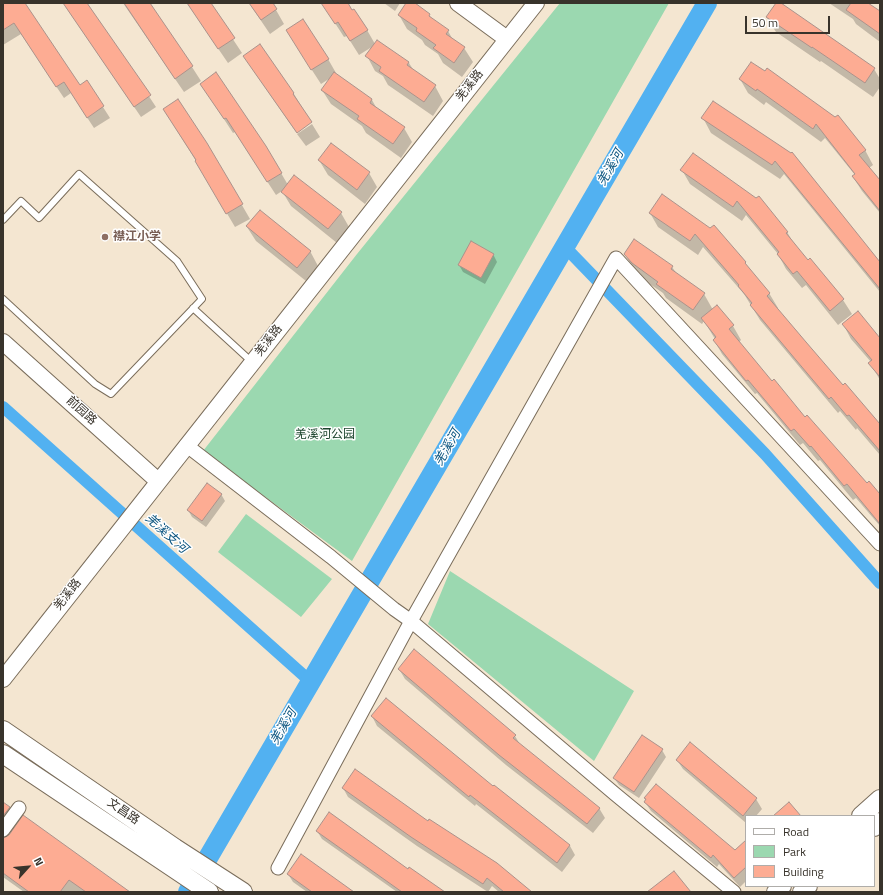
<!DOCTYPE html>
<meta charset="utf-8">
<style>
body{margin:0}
#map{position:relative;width:883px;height:895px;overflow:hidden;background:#f4e6d1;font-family:"Titillium Web",sans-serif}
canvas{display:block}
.frame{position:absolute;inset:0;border:4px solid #38332b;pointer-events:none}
.legend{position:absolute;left:745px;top:815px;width:130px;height:72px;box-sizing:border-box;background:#fff;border:1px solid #afadaa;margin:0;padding:5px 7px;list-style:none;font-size:12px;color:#38332b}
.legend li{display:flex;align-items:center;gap:8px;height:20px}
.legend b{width:20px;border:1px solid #afadaa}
.north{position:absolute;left:8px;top:847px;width:40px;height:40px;-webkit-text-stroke:3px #fff;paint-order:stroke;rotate:63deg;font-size:11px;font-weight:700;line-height:16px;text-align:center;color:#38332b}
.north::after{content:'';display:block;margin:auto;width:14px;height:18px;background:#38332b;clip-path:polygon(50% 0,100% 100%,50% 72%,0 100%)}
.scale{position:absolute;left:745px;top:16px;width:85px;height:18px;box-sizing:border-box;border:2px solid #38332b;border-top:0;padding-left:5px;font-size:12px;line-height:14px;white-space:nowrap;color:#38332b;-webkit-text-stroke:3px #fff;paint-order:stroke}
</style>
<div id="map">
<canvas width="883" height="895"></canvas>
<div class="frame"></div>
<ul class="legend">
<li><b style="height:5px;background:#fff"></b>Road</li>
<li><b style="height:11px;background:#9bd8b0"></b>Park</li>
<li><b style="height:11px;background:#fdac93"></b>Building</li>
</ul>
<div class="north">N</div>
<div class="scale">50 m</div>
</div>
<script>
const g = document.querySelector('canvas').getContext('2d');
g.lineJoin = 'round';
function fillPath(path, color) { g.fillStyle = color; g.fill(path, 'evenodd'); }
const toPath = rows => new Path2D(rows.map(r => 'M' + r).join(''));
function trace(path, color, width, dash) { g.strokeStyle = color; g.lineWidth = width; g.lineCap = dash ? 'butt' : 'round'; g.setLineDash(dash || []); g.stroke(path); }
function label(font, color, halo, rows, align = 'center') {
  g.font = font + ' "Titillium Web","Noto Sans SC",sans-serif'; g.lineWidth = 3; g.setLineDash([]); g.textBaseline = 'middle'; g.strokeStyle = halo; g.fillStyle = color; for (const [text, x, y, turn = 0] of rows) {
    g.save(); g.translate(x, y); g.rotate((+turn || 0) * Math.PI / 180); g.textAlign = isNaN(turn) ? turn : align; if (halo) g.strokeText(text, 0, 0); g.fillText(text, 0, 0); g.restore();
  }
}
fillPath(toPath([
 [560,3,669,3,352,561,203,451,357,254],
 [246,514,332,579,301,617,218,552],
 [450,571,634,691,594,761,428,624]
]), '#9bd8b0');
fillPath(toPath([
 [3,3,24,3,79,86,87,82,110,118,94,128,71,93,64,98,21,34,3,45],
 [63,3,87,3,156,107,141,117],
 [123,3,149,3,192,67,201,81,184,92],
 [187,3,209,3,242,53,228,63],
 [249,3,272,3,284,24,270,34],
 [322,3,346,3,367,30,375,44,377,41,409,63,414,71,435,86,443,101,433,116,388,85,383,76,375,71,367,56,375,45,359,55,347,36,344,37],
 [384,3,400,3,395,11],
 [407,3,413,3,429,15,433,20,448,31,453,40,464,48,473,62,462,77,443,63,438,54,425,45,422,40,407,29,399,15],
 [777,3,779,3,874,69,880,79,880,87,873,97,821,61,820,62,776,32,767,18],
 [829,3,866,3,880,13,880,42,856,24,853,19],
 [295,44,328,59,336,73,335,74,372,100,377,109,404,128,412,142,401,158,366,133,362,126,331,104,322,90,332,77,321,84],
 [260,45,294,94,311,122,296,132,253,70,244,56],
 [740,79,865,150,873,165,869,168,880,182,880,213,862,191,853,177,855,175,825,138,821,142,766,102,764,105,748,93],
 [201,84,281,173,288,185,341,213,349,227,337,243,291,206,282,191,276,195,235,132,233,133],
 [164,110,206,143,250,219,235,227,196,161],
 [703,118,791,155,880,263,880,292,784,174,780,179,711,133],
 [312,124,320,137,306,146,297,134],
 [319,160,369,173,377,187,365,204,328,175],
 [682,170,757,200,787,232,796,247,808,262,810,260,843,300,852,314,838,325,806,285,802,288,786,269,778,254,746,215,742,221,690,184],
 [662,196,769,293,778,308,777,309,843,386,880,425,880,455,857,428,856,430,840,411,838,413,760,320,744,294,703,247,698,255,658,227,650,213],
 [247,227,310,251,318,266,306,281,256,241],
 [493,254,497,262,485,284,463,272,459,265],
 [625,254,672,267,677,274,704,294,713,310,733,326,741,340,739,342,772,382,867,484,880,495,880,526,856,498,853,500,820,460,818,461,803,443,800,445,757,393,755,394,722,354,714,340,715,339,704,321,702,324,666,298,663,293,641,278,633,269],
 [843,324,880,339,880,380,870,363,871,362,851,339],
 [221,494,225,501,206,527,192,517,188,510],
 [414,651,515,736,521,746,599,808,605,818,593,833,506,765,405,679,399,669],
 [372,716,494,788,494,787,570,846,575,855,562,872,476,804,475,806,377,726],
 [690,743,756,799,762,809,756,816,746,816,746,823,683,769,677,760],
 [662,750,666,757,639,798,619,785,614,778],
 [343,788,531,892,499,892,492,886,488,892,417,846,348,797],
 [645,798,735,851,746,842,746,881,740,887,719,864,717,867,651,811,645,802,646,800],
 [3,803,9,808,14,816,3,832],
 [317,831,409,870,443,892,397,892,322,839],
 [3,839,128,892,24,892,3,877],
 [288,874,353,892,307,892,293,882]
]), '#0003');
trace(toPath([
 [565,247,765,454,880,583],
 [3,407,311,682]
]), '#52b1f1', 12);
trace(toPath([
 [188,892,707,3]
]), '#52b1f1', 20);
const building = toPath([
 [3,3,25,3,80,85,87,80,104,106,87,118,64,82,56,87,14,23,3,30,3,3],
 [63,3,87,3,151,95,134,107,63,3],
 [124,3,150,3,193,66,175,79,124,3],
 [187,3,211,3,235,38,218,49,187,3],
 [249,3,273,3,277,9,261,20,249,3],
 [321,3,348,3,352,10,354,9,368,30,350,41,338,22,335,24,321,3],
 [406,3,415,3,430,14,429,16,449,30,446,34,465,47,454,63,433,48,436,45,416,31,417,28,398,15,406,3],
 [776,3,781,3,875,68,865,83,812,47,812,48,766,17,776,3],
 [851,3,868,3,880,11,880,34,846,10,851,3],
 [303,19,329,59,311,70,286,30,303,19],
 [377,40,409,62,407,65,436,85,424,102,379,71,381,67,365,56,377,40],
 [260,44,294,93,293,94,312,122,297,133,243,56,260,44],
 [751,62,765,71,767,68,835,117,838,115,866,150,859,155,880,180,880,211,852,176,855,174,816,124,813,129,757,89,756,91,739,79,751,62],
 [216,72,266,146,282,173,267,182,226,118,224,119,200,84,216,72],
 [334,72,372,99,370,103,405,127,393,144,357,119,359,116,321,90,334,72],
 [178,99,207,143,243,204,226,214,195,161,196,160,163,109,178,99],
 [713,101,791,153,792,152,880,262,880,289,775,161,772,165,701,118,713,101],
 [331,143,370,172,357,190,318,160,331,143],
 [693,153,756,198,759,196,788,232,786,233,808,260,810,258,844,299,830,311,797,271,793,274,777,254,779,252,737,201,733,207,680,170,693,153],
 [294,175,342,212,328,229,281,192,294,175],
 [662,194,710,228,714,225,746,262,745,263,770,293,767,296,806,342,843,385,845,383,880,424,880,451,849,415,847,416,831,397,829,399,796,360,750,305,752,303,738,286,739,285,695,234,690,241,649,213,662,194],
 [260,210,311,251,297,268,246,226,260,210],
 [634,239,673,266,671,269,705,293,693,310,656,284,658,282,632,263,624,254,634,239],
 [471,241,494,254,481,278,458,265,471,241],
 [717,305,734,325,729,329,772,381,774,379,805,417,807,415,867,483,869,481,880,494,880,524,847,484,844,486,811,446,810,447,794,429,791,431,748,380,746,381,713,340,716,337,701,318,717,305],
 [858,311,880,338,880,377,868,363,872,360,842,324,858,311],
 [207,483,222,494,202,521,187,510,207,483],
 [414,649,516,735,513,738,600,808,587,824,499,755,398,669,414,649],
 [386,698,493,786,494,785,570,845,557,863,470,795,469,797,371,716,386,698],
 [642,735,663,749,634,792,613,778,642,735],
 [690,742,757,798,743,816,676,760,690,742],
 [355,769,428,821,429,819,497,863,532,892,504,892,487,878,483,884,411,837,342,788,355,769],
 [656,784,735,850,746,840,746,867,734,878,713,855,711,858,644,802,646,799,644,798,656,784],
 [3,802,10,807,3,816,3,802],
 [789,802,801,816,773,816,789,802],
 [329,812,408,869,409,867,445,892,402,892,316,831,329,812],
 [23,815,130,892,86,892,69,880,60,892,29,892,3,873,3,838,9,835,23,815],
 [301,854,354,892,312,892,287,874,301,854],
 [674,871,691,892,647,892,674,871]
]);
fillPath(building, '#fdac93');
trace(building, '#ab928b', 1);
const service = toPath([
 [3,220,21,201,39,218,79,174,177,261,202,299,111,394,95,384,3,299],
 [193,308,252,362]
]);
const minor = toPath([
 [186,445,331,557,394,609,411,621,615,794,734,892],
 [3,830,19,808],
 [278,868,411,621,616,258,880,544]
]);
const tertiary = toPath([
 [458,3,507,39],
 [3,342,158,481],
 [3,679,536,3]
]);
const secondary = toPath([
 [3,730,175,848,243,892],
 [3,754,209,892],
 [861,816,880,799],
 [874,827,880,822],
 [776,892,782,886],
 [802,892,808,886]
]);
trace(service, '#7a6d5b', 8);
trace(minor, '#7a6d5b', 15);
trace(tertiary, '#7a6d5b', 18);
trace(secondary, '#7a6d5b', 20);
trace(service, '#fff', 6);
trace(minor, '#fff', 13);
trace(tertiary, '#fff', 16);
trace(secondary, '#fff', 18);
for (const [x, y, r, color] of [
 [105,237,4,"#8d6e63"]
]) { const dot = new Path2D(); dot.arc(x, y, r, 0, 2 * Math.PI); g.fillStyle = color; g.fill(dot); trace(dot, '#fff', 1.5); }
label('12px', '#38332b', '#fff', [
 ["羌溪路",470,86,-52],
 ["羌溪路",269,341,-52],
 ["前园路",81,411,42],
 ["羌溪路",68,595,-52],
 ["文昌路",123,812,34]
]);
label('bold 12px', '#785e54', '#fff', [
 ["襟江小学",113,237]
], 'left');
label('12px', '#1b442c', '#fff', [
 ["羌溪河公园",325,435]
]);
label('italic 13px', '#0d5680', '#fff', [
 ["羌溪河",611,168,-60],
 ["羌溪河",448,448,-60],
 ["羌溪支河",166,534,42],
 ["羌溪河",284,727,-60]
]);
</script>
